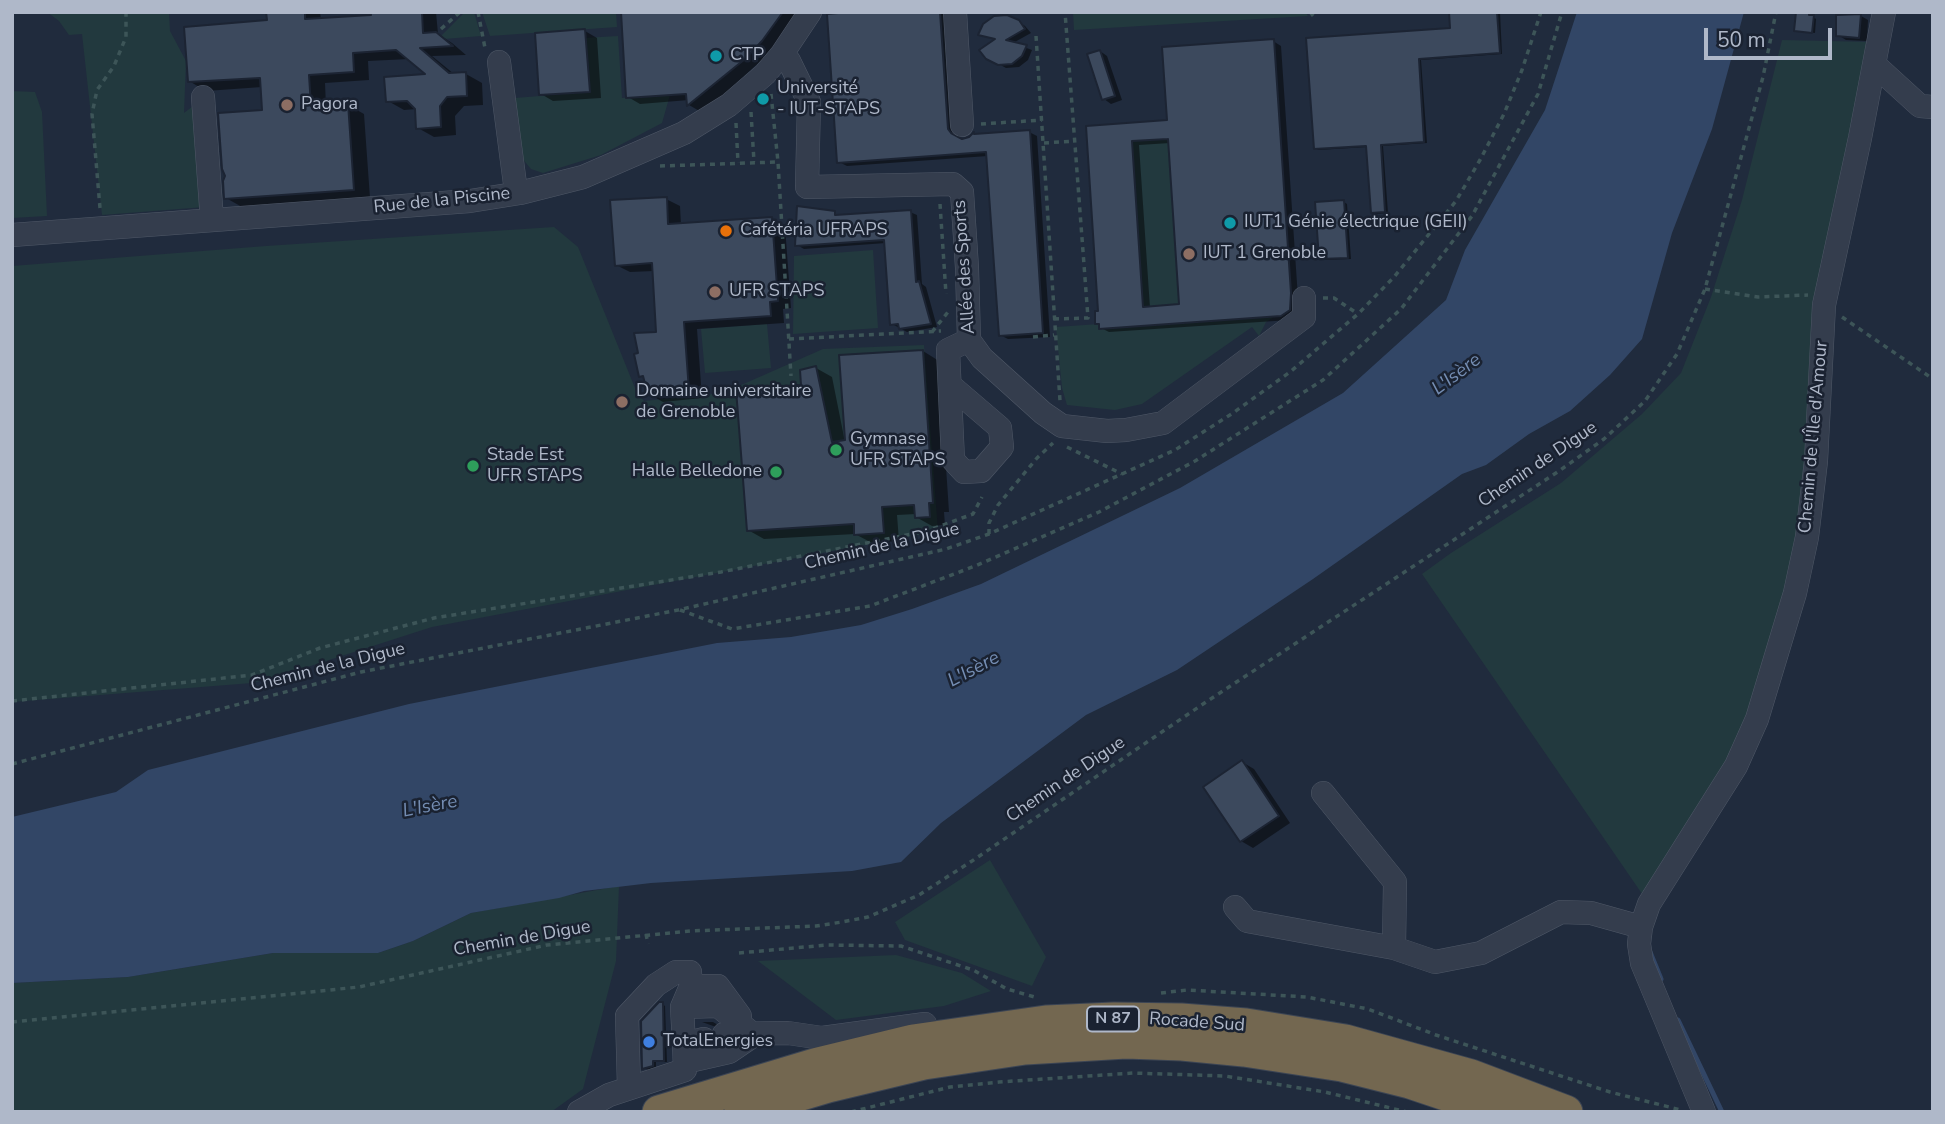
<!DOCTYPE html>
<meta charset="utf-8">
<style>
body{margin:0}
#map{position:relative;width:1945px;height:1124px;overflow:hidden;background:#202b3d;font-family:"Nunito Sans",sans-serif}
canvas{display:block}
.frame{position:absolute;inset:0;border:14px solid #afb8c9;pointer-events:none}
.scale{position:absolute;left:1704px;top:28px;width:128px;height:32px;box-sizing:border-box;border:4px solid #afb8c9;border-top:0;padding-left:9px;font-size:21px;line-height:24px;white-space:nowrap;color:#afb8c9;-webkit-text-stroke:5px #1a2231;paint-order:stroke}
</style>
<div id="map">
<canvas width="1945" height="1124"></canvas>
<div class="frame"></div>
<div class="scale">50 m</div>
</div>
<script>
const g = document.querySelector('canvas').getContext('2d');
g.lineJoin = 'round';
function fillPath(path, color) { g.fillStyle = color; g.fill(path, 'evenodd'); }
const toPath = rows => new Path2D(rows.map(r => 'M' + r).join(''));
function trace(path, color, width, dash) { g.strokeStyle = color; g.lineWidth = width; g.lineCap = dash ? 'butt' : 'round'; g.setLineDash(dash || []); g.stroke(path); }
function label(font, color, halo, rows, align = 'center') {
  g.font = font + ' "Nunito Sans",sans-serif'; g.lineWidth = 5; g.setLineDash([]); g.textBaseline = 'middle'; g.strokeStyle = halo; g.fillStyle = color; for (const [text, x, y, turn = 0] of rows) {
    g.save(); g.translate(x, y); g.rotate((+turn || 0) * Math.PI / 180); g.textAlign = isNaN(turn) ? turn : align; if (halo) g.strokeText(text, 0, 0); g.fillText(text, 0, 0); g.restore();
  }
}
fillPath(toPath([
 [47,12,169,12,170,31,186,61,184,113,197,103,205,207,102,215,82,34,69,35,59,21],
 [465,12,474,12,481,36,444,39,441,36],
 [482,12,616,12,617,27,490,36],
 [1073,12,1305,12,1308,16,1074,30],
 [618,36,622,98,670,95,662,123,601,155,543,173,531,169,521,157,515,98,590,92,587,53,583,38],
 [1782,40,1872,42,1857,136,1816,461,1757,719,1649,904,1422,574,1451,553,1561,483,1642,414,1681,373,1711,297,1742,200],
 [12,91,35,92,42,112,47,216,12,218],
 [1168,139,1179,304,1143,307,1132,141],
 [554,227,578,247,637,393,644,401,723,393,823,349,924,345,938,531,432,627,273,678,252,683,12,702,12,266,266,246],
 [873,250,878,328,793,334,794,256],
 [1274,317,1266,322,1259,336,1252,327,1142,404,1115,410,1067,405,1062,388,1056,327,1099,324,1100,329],
 [767,324,771,368,705,373,701,329],
 [990,860,1046,957,1032,986,905,940,895,922],
 [619,886,616,961,583,1089,551,1112,12,1112,12,983,128,977,273,953,378,953,413,941,471,913],
 [896,955,962,973,991,991,944,1006,836,1020,758,961]
]), '#22393e');
fillPath(toPath([
 [1577,12,1744,12,1712,129,1672,233,1642,339,1610,375,1570,411,1529,434,1486,465,1462,474,1313,579,1177,670,1086,715,941,823,901,862,852,871,651,883,584,891,559,898,471,913,413,941,378,953,273,953,128,977,12,983,12,817,116,792,148,770,409,704,717,643,791,637,861,625,912,609,981,584,1180,488,1343,393,1446,300,1465,250,1545,110]
]), '#324666');
fillPath(toPath([
 [268,12,320,12,321,20,373,16,372,12,436,12,438,34,452,43,466,55,432,56,454,74,466,74,482,83,483,105,464,106,455,116,456,135,434,137,418,128,417,109,404,110,388,101,429,75,409,59,368,61,369,80,325,83,326,106,348,105,364,114,370,198,242,207,226,198,264,111,262,87,206,91,189,81,269,22],
 [622,12,798,12,775,48,721,97,701,112,689,105,689,100,640,104,628,97],
 [873,12,947,12,955,135,958,139,962,141,1029,132,1037,136,1050,337,1008,339,1000,335,988,156,847,166,839,162],
 [1451,12,1500,12,1502,54,1421,60,1427,143,1383,146,1388,213,1376,214,1372,212,1368,147,1318,150,1315,148,1452,30],
 [1797,12,1813,12,1812,16,1816,19,1815,33,1796,30],
 [1861,16,1868,20,1867,41,1846,40,1838,35],
 [1018,21,1025,26,1031,33,1013,43,1032,50,1028,60,1019,67,1006,68,995,62,996,40,980,34],
 [585,31,597,38,601,98,553,101,541,94],
 [1273,41,1281,46,1298,298,1290,320,1109,332,1101,328,1097,323,1100,312,1087,128,1169,122],
 [1170,143,1181,306,1150,308,1139,145],
 [1100,51,1107,56,1122,100,1111,104,1104,99],
 [666,199,680,206,681,225,772,219,785,226,791,308,783,309,784,323,697,329,702,398,663,402,649,394,646,379,641,376,658,333,654,271,630,272,616,265],
 [1344,202,1347,204,1351,259,1324,260,1321,258],
 [910,212,917,215,922,284,926,287,937,327,907,332,892,324,886,243,804,249,797,245,834,213,840,216],
 [923,351,939,361,949,512,944,512,945,525,932,526,916,517,916,514,897,515,899,541,872,543,855,534,764,539,748,530,802,387,816,368,832,377,844,437,847,436],
 [1242,762,1254,769,1290,823,1253,848,1241,841],
 [662,1004,665,1006,667,1062,656,1062,656,1067,648,1070,645,1068],
 [702,1022,713,1022,718,1025,716,1027]
]), '#0007');
trace(toPath([
 [1650,952,1661,979],
 [1678,1020,1722,1112]
]), '#324666', 5);
const building = toPath([
 [266,12,305,12,305,19,371,15,370,12,422,12,423,33,436,32,453,46,420,48,449,73,466,72,467,96,447,97,440,106,441,127,416,129,415,109,407,101,386,102,384,77,425,74,396,50,353,53,354,72,309,75,311,106,348,103,354,190,224,199,223,181,225,176,222,169,218,113,262,110,260,78,188,82,184,27,267,20,266,12],
 [621,12,783,12,762,41,745,59,687,106,686,94,626,98,621,12],
 [849,12,940,12,948,129,951,133,962,139,969,137,974,132,974,134,1030,130,1043,333,999,336,986,152,837,163,827,14,849,12],
 [1449,12,1497,12,1500,53,1419,59,1424,142,1381,145,1385,212,1371,213,1366,146,1314,149,1306,38,1450,28,1449,12],
 [1796,12,1809,12,1809,15,1814,15,1812,33,1794,31,1796,12],
 [1861,14,1859,38,1836,36,1836,15,1861,14],
 [1007,15,1019,20,1025,29,1006,40,1027,45,1022,56,1012,64,998,65,986,59,979,50,995,39,978,35,983,24,994,16,1007,15],
 [585,29,590,92,539,95,535,33,585,29],
 [1274,39,1291,293,1290,310,1281,316,1099,329,1099,324,1095,324,1095,311,1098,311,1086,126,1167,120,1162,47,1274,39],
 [1168,139,1179,304,1143,307,1132,141,1168,139],
 [1100,50,1115,96,1102,100,1087,54,1100,50],
 [667,197,668,224,772,217,778,301,770,302,771,316,684,322,689,391,648,395,643,376,639,377,634,354,638,353,634,333,656,332,652,263,615,266,610,200,667,197],
 [1344,200,1348,258,1319,259,1315,202,1344,200],
 [797,206,835,211,835,215,911,210,916,282,919,281,931,324,899,329,898,324,890,325,884,240,795,246,797,206],
 [923,350,933,503,929,503,930,517,915,518,914,505,882,507,884,533,854,535,854,524,747,531,736,389,801,385,800,370,816,366,832,442,845,440,839,355,923,350],
 [1242,760,1279,816,1240,842,1203,787,1242,760],
 [659,1002,663,1002,664,1061,653,1061,653,1066,642,1069,641,1021,659,1002]
]);
fillPath(building, '#3c495d');
trace(building, '#1c2433', 2);
const minor = toPath([
 [955,12,962,125],
 [782,54,789,61,809,102,807,187,953,184,962,192,967,268,969,340,982,358,1043,413,1062,426,1107,431,1126,430,1163,423,1304,317,1304,298],
 [499,62,515,184,520,193],
 [1875,65,1920,106,1933,107],
 [203,97,212,220],
 [12,235,470,201,520,193,583,177,684,133,729,105,765,74,782,54,810,12],
 [951,386,1000,428,1002,447,981,471,964,472,953,460,948,350,969,340],
 [1323,793,1395,882,1394,948,1435,962,1481,953,1561,912,1591,913,1641,927],
 [1235,907,1247,921,1394,948],
 [691,986,718,986,740,1016],
 [724,1034,788,1033,822,1038,925,1024],
 [684,1044,682,1007,718,1006,754,1035],
 [685,1062,729,1052,754,1035],
 [629,1088,627,1016,656,985,676,972,690,972,691,986,682,1007],
 [579,1112,609,1095,685,1070,684,1044,704,1039],
 [1704,1112,1642,963,1639,944,1641,927,1649,904,1736,766,1757,719,1795,593,1807,537,1816,461,1824,305,1860,138,1884,12]
]);
const highway = toPath([
 [659,1112,818,1064,913,1041,1046,1022,1114,1019,1181,1020,1246,1025,1345,1041,1471,1076,1566,1112],
 [741,1112,828,1086,924,1063,1025,1048,1126,1042,1182,1044,1244,1050,1342,1065,1410,1082,1499,1112]
]);
trace(minor, '#4f5867', 24);
trace(highway, '#3c4554', 35);
trace(toPath([
 [478,12,485,48],
 [1310,12,1315,18],
 [441,29,460,12],
 [1036,36,1060,401],
 [771,94,778,162],
 [751,112,754,162],
 [736,123,738,163],
 [981,124,1042,120],
 [1044,143,1075,141],
 [660,166,778,162,791,376],
 [940,204,946,294],
 [100,208,92,114,97,90,114,66,126,37,126,12],
 [1705,289,1758,297,1808,295],
 [1323,298,1334,298,1358,314],
 [1842,317,1933,379],
 [1054,319,1088,318,1065,12],
 [932,332,948,312],
 [1033,337,1054,335],
 [789,339,941,331],
 [1067,447,1122,474],
 [989,534,989,523,998,505,1037,458,1053,443],
 [680,610,732,629,870,606,975,566,1099,512,1195,461,1323,380,1401,309,1472,216,1538,94,1562,12],
 [12,701,252,675,320,648,434,618,721,572,927,531,973,514,982,497],
 [12,764,361,672,678,610,946,549,989,534,1175,450,1233,413,1290,372,1358,314,1394,277,1456,201,1480,160,1504,114,1522,70,1541,12],
 [646,934,648,944],
 [739,953,827,945,901,946,973,970,1007,989,1038,998],
 [1161,993,1187,990,1307,997,1368,1009,1436,1035,1610,1092,1681,1110],
 [12,1022,359,987,547,945,690,931,816,926,842,922,868,917,919,895,972,861,1206,702,1559,471,1604,439,1645,401,1677,354,1705,289,1763,77,1776,12],
 [851,1112,950,1087,999,1082,1133,1073,1225,1076,1325,1092,1407,1112]
]), '#3d5558', 3.5, [5, 5]);
trace(minor, '#343d4d', 23);
trace(highway, '#736750', 33);
for (const [x, y, r, color] of [
 [716,56,7,"#0f9aa8"],
 [763,99,7,"#0f9aa8"],
 [287,105,7,"#8d6e63"],
 [1230,223,7,"#0f9aa8"],
 [726,231,7,"#e8710a"],
 [1189,254,7,"#8d6e63"],
 [715,292,7,"#8d6e63"],
 [622,402,7,"#8d6e63"],
 [836,450,7,"#2e9e5b"],
 [473,466,7,"#2e9e5b"],
 [776,472,7,"#2e9e5b"],
 [649,1042,7,"#3f7fe0"]
]) { const dot = new Path2D(); dot.arc(x, y, r, 0, 2 * Math.PI); g.fillStyle = color; g.fill(dot); trace(dot, '#1a2231', 2.5); }
for (const [x, y, w] of [
 [1113,1019,52]
]) { const box = new Path2D(); box.roundRect(x - w / 2, y - 12.5, w, 25, 5); g.fillStyle = '#1a2231'; g.fill(box); trace(box, '#afb8c9', 2); }
label('bold 16px', '#afb8c9', null, [
 ["N 87",1113,1019]
]);
label('18px', '#afb8c9', '#1a2231', [
 ["CTP",730,56],
 ["Université",777,89],
 ["- IUT-STAPS",777,110],
 ["Pagora",301,105],
 ["IUT1 Génie électrique (GEII)",1244,223],
 ["Cafétéria UFRAPS",740,231],
 ["IUT 1 Grenoble",1203,254],
 ["UFR STAPS",729,292],
 ["Domaine universitaire",636,392],
 ["de Grenoble",636,413],
 ["Gymnase",850,440],
 ["UFR STAPS",850,461],
 ["Stade Est",487,456],
 ["UFR STAPS",487,477],
 ["Halle Belledone",762,472,"right"],
 ["TotalEnergies",663,1042]
], 'left');
label('18px', '#afb8c9', '#1a2231', [
 ["Rue de la Piscine",442,201,-6],
 ["Allée des Sports",965,267,-94],
 ["Chemin de l'Île d'Amour",1814,437,-85],
 ["Chemin de Digue",1538,465,-34],
 ["Chemin de la Digue",882,547,-13],
 ["Chemin de la Digue",328,668,-14],
 ["Chemin de Digue",1066,780,-34],
 ["Chemin de Digue",522,939,-10],
 ["Rocade Sud",1197,1023,4]
]);
label('italic 19px', '#748db3', '#1a2231', [
 ["L'Isère",1457,375,-37],
 ["L'Isère",974,670,-28],
 ["L'Isère",430,807,-11]
]);
</script>
